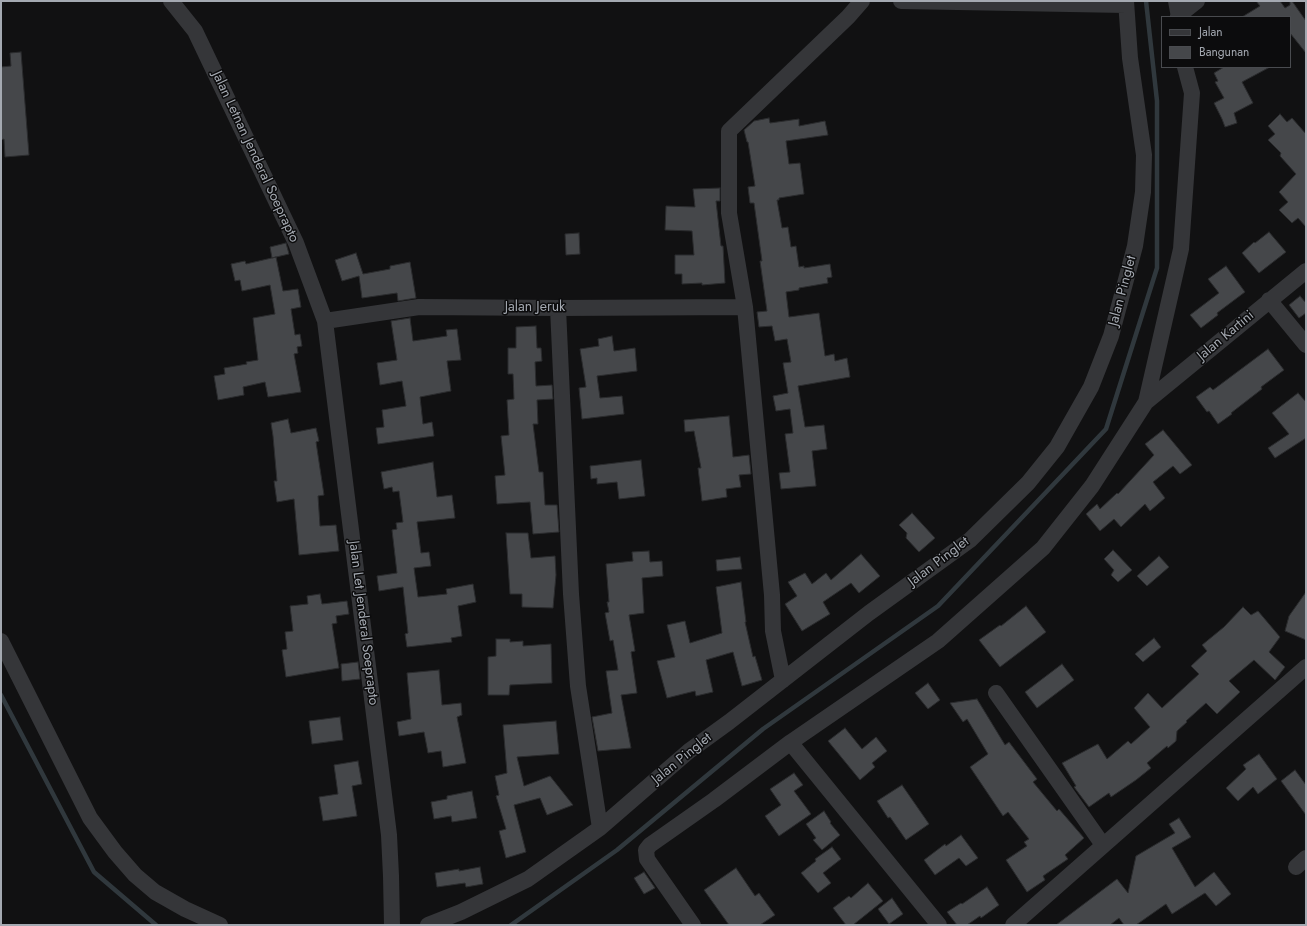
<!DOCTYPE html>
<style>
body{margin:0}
#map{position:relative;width:1307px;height:926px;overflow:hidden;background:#111112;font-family:Jost,sans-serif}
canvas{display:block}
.frame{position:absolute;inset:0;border:2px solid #a4a9b1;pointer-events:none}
.legend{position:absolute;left:1161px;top:16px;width:130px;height:52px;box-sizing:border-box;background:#0c0c0d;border:1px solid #494b4f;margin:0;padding:5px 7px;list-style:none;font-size:12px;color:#a4a9b1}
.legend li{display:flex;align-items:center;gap:8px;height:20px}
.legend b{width:20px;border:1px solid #494b4f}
</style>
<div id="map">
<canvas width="1307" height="926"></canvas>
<div class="frame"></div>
<ul class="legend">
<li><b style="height:5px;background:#353639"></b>Jalan</li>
<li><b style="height:11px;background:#45474a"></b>Bangunan</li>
</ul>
</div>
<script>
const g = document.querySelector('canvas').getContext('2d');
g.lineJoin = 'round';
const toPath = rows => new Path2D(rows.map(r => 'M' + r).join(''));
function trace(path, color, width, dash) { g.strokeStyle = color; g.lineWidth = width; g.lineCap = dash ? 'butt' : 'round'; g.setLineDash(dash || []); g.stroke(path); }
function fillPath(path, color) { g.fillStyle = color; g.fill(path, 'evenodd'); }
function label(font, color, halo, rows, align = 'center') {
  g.font = font + ' Jost,sans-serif'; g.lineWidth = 3; g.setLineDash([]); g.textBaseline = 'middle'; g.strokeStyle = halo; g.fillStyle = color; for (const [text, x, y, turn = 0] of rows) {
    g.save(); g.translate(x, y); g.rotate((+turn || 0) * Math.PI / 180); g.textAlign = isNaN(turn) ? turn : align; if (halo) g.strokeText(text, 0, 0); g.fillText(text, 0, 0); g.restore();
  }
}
trace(toPath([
 [1,695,94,872,156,925],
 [511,925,617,850,763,729,938,606,1106,429,1157,268,1157,101,1146,1]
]), '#30383d', 4.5);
const building = toPath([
 [1256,1,1280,1,1285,8,1290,5,1290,1,1292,1,1306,21,1306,53,1290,33,1290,17,1242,17,1260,6,1256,1],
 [21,52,29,155,5,157,4,139,1,140,1,67,11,66,10,53,21,52],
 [1224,67,1270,67,1242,82,1253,103,1234,113,1237,123,1225,127,1222,119,1214,103,1224,98,1215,82,1218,81,1214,73,1224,67],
 [1280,114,1287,122,1292,118,1306,134,1306,227,1298,218,1292,223,1279,210,1288,202,1279,192,1296,174,1280,156,1281,153,1268,140,1275,134,1268,126,1280,114],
 [769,118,770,123,799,119,799,126,825,121,828,135,786,141,789,164,800,163,804,194,779,198,779,200,777,200,782,228,788,227,791,247,796,246,799,267,804,266,804,268,830,264,832,277,827,278,828,283,799,288,799,290,786,292,789,317,819,313,825,356,834,354,835,361,847,358,850,377,798,386,805,427,824,425,827,449,812,451,816,486,781,489,779,473,790,472,785,434,793,433,790,409,776,411,773,396,788,393,783,363,791,362,787,339,775,341,772,326,759,327,757,312,767,311,760,261,762,261,754,203,750,203,748,187,755,186,748,142,747,142,744,130,754,121,769,118],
 [720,188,720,201,716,201,721,246,723,246,725,283,702,285,702,283,682,284,682,274,675,274,675,255,694,255,692,231,665,230,666,206,695,207,693,189,720,188],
 [1269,232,1286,252,1259,273,1242,253,1254,242,1255,243,1269,232],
 [579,233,580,254,566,255,565,234,579,233],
 [286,243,289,254,272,258,270,247,286,243],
 [356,253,363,274,390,269,390,266,410,262,416,298,398,301,397,293,362,298,359,276,342,281,335,260,356,253],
 [276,257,283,291,298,289,301,307,291,309,295,335,300,334,302,346,297,347,298,353,294,354,301,392,268,397,265,382,243,387,244,395,218,400,214,376,225,374,224,368,247,364,246,362,258,360,253,318,275,314,270,285,242,291,240,280,235,281,231,264,245,261,246,264,276,257],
 [1226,266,1245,292,1217,313,1218,315,1201,328,1190,315,1219,293,1208,279,1226,266],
 [1300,296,1306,303,1306,313,1299,318,1289,305,1300,296],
 [410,318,413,341,447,336,446,330,457,329,461,360,447,361,451,391,420,397,423,424,432,422,434,436,378,444,376,428,384,427,382,410,406,406,402,381,380,385,377,363,397,360,391,321,410,318],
 [536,326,537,348,541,348,542,361,535,362,536,386,552,385,553,399,537,400,538,424,533,424,539,472,543,472,545,505,557,505,559,532,533,534,530,502,497,504,495,476,505,475,501,436,509,435,507,400,514,399,513,374,508,374,508,348,516,348,516,327,536,326],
 [612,336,614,351,635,348,637,371,597,376,600,398,622,396,624,414,582,419,579,388,586,387,580,349,599,346,598,339,612,336],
 [1268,349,1284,370,1261,387,1262,389,1231,413,1232,414,1218,424,1209,411,1207,412,1196,397,1210,387,1213,390,1268,349],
 [1298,393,1306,402,1306,438,1275,458,1268,448,1289,434,1272,413,1298,393],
 [729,416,733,457,749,455,751,474,739,475,741,487,726,489,727,497,702,501,698,468,701,468,694,431,685,432,684,420,729,416],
 [288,419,291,433,316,428,319,441,316,442,324,495,318,496,320,526,336,525,339,551,299,555,294,499,277,502,274,481,277,481,273,436,271,423,288,419],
 [1163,430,1192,465,1180,474,1173,466,1153,482,1165,498,1150,511,1145,504,1121,527,1114,519,1100,531,1086,514,1097,504,1100,509,1117,493,1118,494,1154,455,1145,444,1163,430],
 [641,460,645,496,619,499,617,482,597,484,597,478,591,479,590,466,641,460],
 [433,462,437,497,452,495,455,518,417,522,421,553,429,552,431,566,414,568,418,597,447,594,446,589,473,584,476,602,458,606,462,636,451,638,452,642,407,647,405,634,408,633,403,587,379,591,377,576,397,573,392,530,397,529,396,523,403,522,399,491,393,492,392,487,384,489,381,472,433,462],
 [912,513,935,538,919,552,906,538,907,533,899,525,912,513],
 [506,533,528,533,531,558,555,556,556,575,553,608,522,607,522,594,510,594,506,533],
 [1113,550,1132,570,1118,582,1111,575,1114,570,1104,559,1113,550],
 [649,551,650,562,662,561,663,576,642,578,644,613,629,615,635,651,631,652,637,693,621,695,631,748,598,751,592,717,612,713,606,671,618,670,613,640,610,641,605,613,609,612,607,602,609,602,606,564,633,561,632,552,649,551],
 [861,554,880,576,859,593,851,583,823,602,830,614,802,631,785,604,797,596,788,582,805,573,812,584,826,573,831,580,861,554],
 [1159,556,1169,567,1147,586,1137,576,1159,556],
 [740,557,742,569,717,571,716,560,740,557],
 [741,582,746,622,745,622,753,657,755,656,762,680,742,686,733,652,706,660,713,692,696,696,695,691,667,698,657,661,675,657,667,625,685,621,690,643,722,633,716,587,741,582],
 [1306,592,1306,640,1285,631,1289,616,1306,592],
 [320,594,322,604,347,601,349,614,336,616,337,623,332,624,339,668,286,677,282,650,287,649,285,632,293,631,290,606,308,604,307,596,320,594],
 [1026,606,1046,632,1000,667,979,640,1000,625,1001,626,1026,606],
 [1243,607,1251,615,1258,611,1280,637,1269,652,1285,667,1275,680,1254,660,1229,681,1240,692,1217,714,1206,703,1186,721,1187,722,1177,731,1176,741,1168,748,1167,746,1147,763,1151,768,1136,780,1111,797,1109,793,1089,807,1074,787,1076,786,1062,763,1098,744,1107,759,1128,741,1131,744,1150,727,1134,708,1148,693,1162,708,1199,674,1191,666,1207,651,1202,645,1224,627,1243,607],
 [1154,638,1161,647,1143,662,1135,654,1154,638],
 [496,639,510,639,510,642,523,641,523,646,551,644,552,683,510,685,509,695,488,695,488,657,496,656,496,639],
 [358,662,360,679,342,681,341,664,358,662],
 [1062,664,1074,680,1037,708,1025,692,1062,664],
 [439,670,442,705,461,703,462,715,457,717,466,763,443,767,441,751,428,753,424,732,399,736,397,722,411,719,407,673,439,670],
 [928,683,940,700,928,709,915,693,928,683],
 [977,699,1005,745,1009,742,1037,779,1033,782,1057,811,1059,809,1084,838,1065,855,1068,859,1043,876,1045,880,1027,892,1006,860,1027,846,1024,842,1029,839,1008,812,1003,816,970,767,988,754,967,719,963,722,950,703,977,699],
 [340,717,343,740,312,744,309,721,340,717],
 [556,721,559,754,517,757,524,786,550,776,573,805,547,815,540,798,514,805,526,852,506,858,499,831,506,829,496,796,499,795,495,776,507,773,503,725,556,721],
 [845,728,862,749,876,737,887,751,872,763,875,767,860,780,828,741,845,728],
 [1259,754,1277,779,1258,794,1253,787,1238,801,1226,788,1246,769,1243,765,1259,754],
 [358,761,362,784,352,786,357,816,323,821,319,797,338,794,334,765,358,761],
 [1295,770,1306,785,1306,815,1281,781,1295,770],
 [794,773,803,785,794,791,811,814,779,836,765,816,781,805,770,789,794,773],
 [902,785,929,824,906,840,890,817,888,818,877,801,902,785],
 [472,791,477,818,452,822,451,816,434,819,431,802,447,799,447,796,472,791],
 [824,811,831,822,830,823,840,835,822,850,813,840,816,838,806,824,824,811],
 [1179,818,1191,837,1172,848,1195,887,1214,872,1231,894,1216,906,1205,893,1172,914,1166,904,1136,925,1124,925,1119,918,1110,925,1056,925,1117,879,1128,893,1136,856,1175,833,1169,824,1179,818],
 [961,835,978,858,966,866,959,858,935,875,924,860,945,844,946,846,961,835],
 [832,847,841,859,823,873,831,883,818,893,801,873,816,861,815,859,832,847],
 [480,867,483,884,466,887,465,883,437,887,435,873,459,869,459,871,480,867],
 [736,868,755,896,759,893,775,915,760,925,729,925,704,890,736,868],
 [644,872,655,888,644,894,634,878,644,872],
 [868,883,883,901,853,925,846,925,833,908,849,896,851,898,868,883],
 [987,887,999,905,981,918,980,916,967,925,957,925,947,912,961,903,962,904,987,887],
 [892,898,903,914,889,924,878,909,892,898]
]);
fillPath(building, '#45474a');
trace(building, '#2b2c2e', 1);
trace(toPath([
 [171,1,195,31,296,243,325,321,389,835,391,876,392,925],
 [901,1,1126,5],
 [1176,1,1179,17],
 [1178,16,1197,1],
 [1269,300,1306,345],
 [558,308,571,594,578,686,600,828],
 [325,321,419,307,558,308,745,307],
 [1146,402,1306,271],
 [1,641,90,818,115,852,135,875,155,892,185,909,220,925],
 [783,680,773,631,772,595,745,307,729,213,729,131,848,17,862,1],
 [996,693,1103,845],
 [791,742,794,747,939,925],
 [1296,867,1306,858],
 [428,925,461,912,528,879,600,828,689,751,729,722,869,613,970,540,1028,483,1057,447,1091,387,1111,336,1135,246,1143,192,1144,155,1130,58,1126,1],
 [693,925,647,859,646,850,650,845,714,800,791,742,938,641,1043,548,1092,486,1146,402,1181,249,1192,93,1185,67],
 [1013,925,1306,667]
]), '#353639', 16);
label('14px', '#a4a9b1', '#0c0c0d', [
 ["Jalan Letnan Jenderal Soeprapto",255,157,65],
 ["Jalan Pinglet",1123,291,-75],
 ["Jalan Jeruk",535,308],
 ["Jalan Kartini",1226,336,-40],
 ["Jalan Pinglet",939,562,-37],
 ["Jalan Let Jenderal Soeprapto",363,623,83],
 ["Jalan Pinglet",682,759,-39]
]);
</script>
